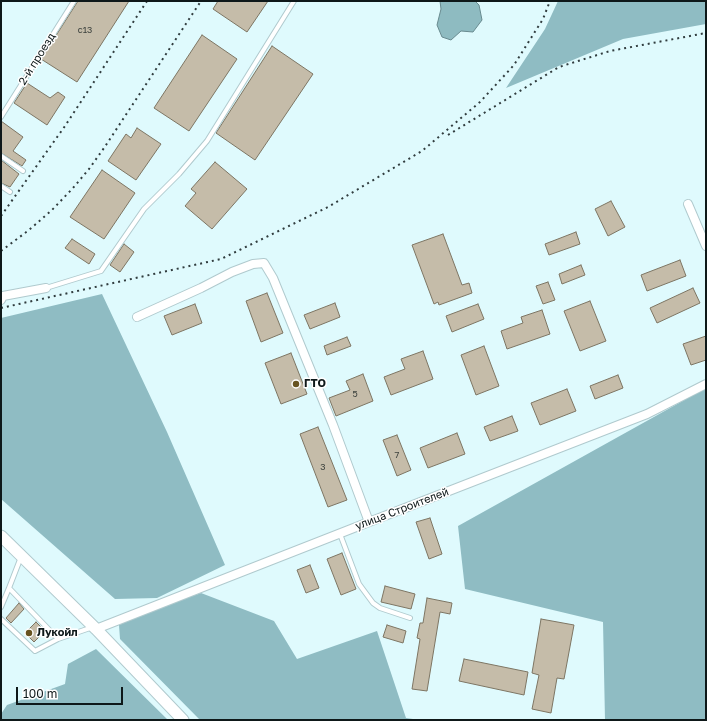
<!DOCTYPE html>
<meta charset="utf-8">
<style>
body{margin:0}
#map{position:relative;width:707px;height:721px;overflow:hidden;background:#dffafd;font-family:"Golos Text",sans-serif}
canvas{display:block}
.frame{position:absolute;inset:0;border:2px solid #0e1819;pointer-events:none}
.scale{position:absolute;left:16px;top:687px;width:107px;height:18px;box-sizing:border-box;border:2px solid #0e1819;border-top:0;padding-left:5px;font-size:12px;line-height:14px;white-space:nowrap;color:#0e1819;-webkit-text-stroke:3px #fff;paint-order:stroke}
</style>
<div id="map">
<canvas width="707" height="721"></canvas>
<div class="frame"></div>
<div class="scale">100 m</div>
</div>
<script>
const g = document.querySelector('canvas').getContext('2d');
g.lineJoin = 'round';
function fillPath(path, color) { g.fillStyle = color; g.fill(path, 'evenodd'); }
const toPath = rows => new Path2D(rows.map(r => 'M' + r).join(''));
function trace(path, color, width, dash) { g.strokeStyle = color; g.lineWidth = width; g.lineCap = dash ? 'butt' : 'round'; g.setLineDash(dash || []); g.stroke(path); }
function label(font, color, halo, rows, align = 'center') {
  g.font = font + ' "Golos Text",sans-serif'; g.lineWidth = 3; g.setLineDash([]); g.textBaseline = 'middle'; g.strokeStyle = halo; g.fillStyle = color; for (const [text, x, y, turn = 0] of rows) {
    g.save(); g.translate(x, y); g.rotate((+turn || 0) * Math.PI / 180); g.textAlign = isNaN(turn) ? turn : align; if (halo) g.strokeText(text, 0, 0); g.fillText(text, 0, 0); g.restore();
  }
}
fillPath(toPath([
 [558,1,706,1,706,24,623,39,506,88,545,29],
 [102,294,167,432,225,565,157,598,115,599,1,499,1,318],
 [706,388,706,720,605,720,603,622,465,589,458,526],
 [201,593,274,621,297,659,377,631,406,718,420,720,200,720,120,639,119,625,156,608],
 [96,649,168,720,1,720,1,714,7,705,65,684,68,664]
]), '#8fbcc3');
const water = toPath([
 [440,1,475,1,479,5,482,20,473,32,461,31,451,40,442,37,437,25,441,9,440,1]
]);
fillPath(water, '#8ebbc1');
trace(water, '#688a8f', 1);
const building = toPath([
 [78,1,129,1,77,82,41,59,78,1],
 [218,1,268,1,247,32,213,9,218,1],
 [202,35,237,59,189,131,154,108,202,35],
 [272,46,313,74,255,160,216,133,272,46],
 [27,83,50,98,58,92,65,97,47,125,14,103,27,83],
 [1,121,23,137,13,151,26,160,22,166,1,153,1,121],
 [137,128,161,144,136,180,108,161,126,134,131,138,137,128],
 [1,160,19,174,10,187,1,183,1,160],
 [215,162,247,189,212,229,185,206,196,193,191,189,215,162],
 [102,170,135,193,104,239,70,217,102,170],
 [611,201,625,227,608,236,595,209,611,201],
 [576,232,580,244,549,255,545,244,576,232],
 [443,234,462,285,469,283,472,293,439,305,438,302,434,304,412,245,443,234],
 [72,239,95,254,89,264,65,248,72,239],
 [124,244,134,252,120,272,110,265,124,244],
 [680,260,686,276,647,291,641,275,680,260],
 [581,265,585,275,562,284,559,274,581,265],
 [548,282,555,300,543,304,536,286,548,282],
 [693,288,700,303,657,323,650,308,693,288],
 [267,293,283,333,261,342,246,301,267,293],
 [590,301,606,341,580,351,564,311,590,301],
 [335,303,340,317,310,329,304,315,335,303],
 [195,304,202,323,172,335,164,316,195,304],
 [478,304,484,319,452,332,446,316,478,304],
 [542,310,550,334,507,349,501,331,523,323,521,317,542,310],
 [706,336,706,360,691,365,683,344,706,336],
 [347,337,351,346,327,355,324,346,347,337],
 [484,346,499,386,476,395,461,355,484,346],
 [423,351,433,379,391,395,384,377,405,369,401,359,423,351],
 [291,353,307,394,281,404,265,363,291,353],
 [363,374,373,401,336,416,329,398,350,390,346,381,363,374],
 [618,375,623,388,595,399,590,386,618,375],
 [567,389,576,411,540,425,531,403,567,389],
 [512,416,518,431,490,441,484,427,512,416],
 [318,427,347,500,328,507,300,434,318,427],
 [457,433,465,454,428,468,420,448,457,433],
 [397,435,411,470,397,476,383,440,397,435],
 [430,518,442,554,429,559,416,522,430,518],
 [342,553,356,589,341,595,327,559,342,553],
 [310,565,319,588,306,593,297,570,310,565],
 [385,586,415,594,411,609,381,602,385,586],
 [427,598,452,603,450,614,440,612,427,691,412,689,420,639,417,638,420,623,423,623,427,598],
 [19,603,24,609,11,623,6,618,19,603],
 [541,619,574,625,564,679,557,678,551,713,532,709,539,675,532,673,541,619],
 [36,622,45,631,34,642,25,633,36,622],
 [387,625,406,631,403,643,383,637,387,625],
 [464,659,528,672,524,695,459,681,464,659]
]);
fillPath(building, '#c5bca9');
trace(building, '#7d7563', 1);
const lane = toPath([
 [1,117,74,1],
 [1,156,23,171],
 [1,186,10,192],
 [46,288,101,271,144,209,179,174,207,141,294,1],
 [340,534,359,584,373,603,380,608,410,618],
 [21,557,9,588,58,639,93,627],
 [1,607,9,588],
 [1,619,35,651,58,639]
]);
const street = toPath([
 [688,204,706,246],
 [1,300,3,296,46,288],
 [137,317,201,288,232,272,253,264,264,263,273,278,333,425,369,522],
 [96,629,369,522,647,414,706,384]
]);
const secondary = toPath([
 [1,536,96,629,183,720]
]);
trace(lane, '#b0cace', 6);
trace(street, '#b0cace', 10);
trace(secondary, '#b0cace', 13);
trace(lane, '#fff', 4);
trace(street, '#fff', 8);
trace(secondary, '#fff', 11);
trace(toPath([
 [448,135,559,67,610,51,706,33],
 [1,216,65,126,147,1],
 [1,251,29,230,52,210,73,188,89,169,104,148,201,1],
 [1,308,221,259,328,207,422,151,480,102,514,65,543,19,550,1]
]), '#303c3e', 2, [2, 4]);
for (const [x, y, r, color] of [
 [296,384,4,"#675321"],
 [29,633,4,"#675321"]
]) { const dot = new Path2D(); dot.arc(x, y, r, 0, 2 * Math.PI); g.fillStyle = color; g.fill(dot); trace(dot, '#fff', 1.5); }
label('9px', '#3c413d', null, [
 ["с13",85,30],
 ["5",355,394],
 ["7",397,455],
 ["3",323,467]
]);
label('11px', '#0e1819', '#fff', [
 ["2-й проезд",37,59,-58],
 ["улица Строителей",402,509,-21]
]);
label('bold 11px', '#0e1819', '#fff', [
 ["ГТО",304,384],
 ["Лукойл",37,633]
], 'left');
</script>
